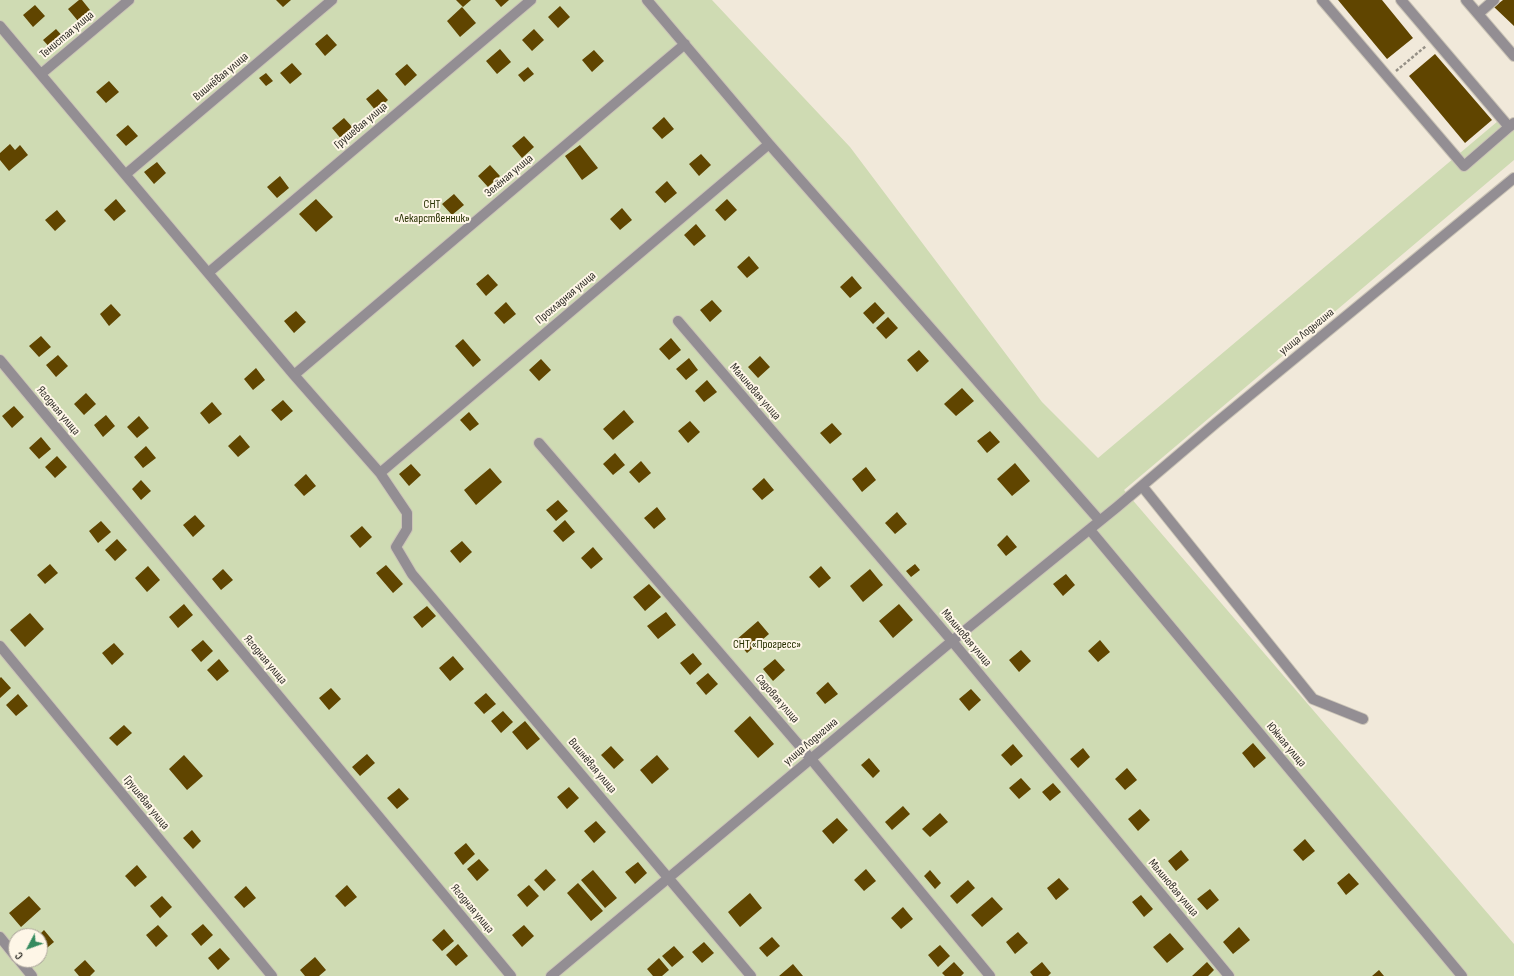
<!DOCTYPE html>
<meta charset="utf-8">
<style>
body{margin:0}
#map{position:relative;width:1514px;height:976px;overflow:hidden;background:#f1e9da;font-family:"Sofia Sans Condensed",sans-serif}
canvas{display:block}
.north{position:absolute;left:8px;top:928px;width:40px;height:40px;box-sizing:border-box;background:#fef6e7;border:1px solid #aca69b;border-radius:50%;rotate:229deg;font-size:11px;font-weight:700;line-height:16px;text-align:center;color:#312f29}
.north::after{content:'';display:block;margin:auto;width:14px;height:18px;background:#358b5f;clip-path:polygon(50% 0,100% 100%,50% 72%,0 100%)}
</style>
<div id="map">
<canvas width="1514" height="976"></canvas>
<div class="north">С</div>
</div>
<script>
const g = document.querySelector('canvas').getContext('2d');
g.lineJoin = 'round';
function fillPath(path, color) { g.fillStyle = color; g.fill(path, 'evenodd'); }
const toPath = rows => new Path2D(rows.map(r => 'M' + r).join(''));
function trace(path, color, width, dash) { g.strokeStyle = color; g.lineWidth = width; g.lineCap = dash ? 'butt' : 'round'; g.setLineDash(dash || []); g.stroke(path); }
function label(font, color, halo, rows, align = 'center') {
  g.font = font + ' "Sofia Sans Condensed",sans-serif'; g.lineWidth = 4; g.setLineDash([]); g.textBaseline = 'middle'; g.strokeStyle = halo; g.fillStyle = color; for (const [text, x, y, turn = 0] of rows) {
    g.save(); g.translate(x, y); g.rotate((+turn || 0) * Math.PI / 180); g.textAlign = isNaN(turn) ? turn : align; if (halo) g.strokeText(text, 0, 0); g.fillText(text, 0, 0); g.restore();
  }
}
fillPath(toPath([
 [0,0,712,0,850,147,1042,402,1098,458,1498,121,1514,127,1514,160,1124,490,1514,944,1514,976,0,976],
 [16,936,40,936,40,960,16,960]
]), '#cfdbb3');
fillPath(toPath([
 [79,0,82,0,90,10,78,21,68,9],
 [276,0,291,0,283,7],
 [456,0,471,0,463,7],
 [495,0,509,0,501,7],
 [1338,0,1382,0,1413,38,1387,59],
 [1503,0,1514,0,1514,26,1494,7],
 [35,5,45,16,33,27,23,15],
 [560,6,570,17,558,28,548,17],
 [462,7,476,23,460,37,447,21],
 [56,29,66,40,53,51,43,40],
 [534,29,544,40,532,51,522,40],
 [327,34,337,45,325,56,315,44],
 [500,49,511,62,497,74,486,61],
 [594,50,604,61,592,72,582,60],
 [1435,54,1492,120,1465,143,1409,76],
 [292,63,302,74,290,84,280,73],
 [407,64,417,75,405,86,395,74],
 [528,67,534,74,524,82,518,75],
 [266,73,273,81,266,86,259,78],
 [109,81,119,92,106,103,96,92],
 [378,89,388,100,376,111,366,99],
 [664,117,674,129,662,139,652,128],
 [344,118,354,129,342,140,332,128],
 [128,125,138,136,126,146,116,135],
 [524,136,534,147,522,158,512,146],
 [10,144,15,150,20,145,28,155,9,171,0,160,0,153],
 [580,145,598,168,582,180,565,156],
 [701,154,711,165,699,176,689,164],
 [157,162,166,173,154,184,144,172],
 [490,165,500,176,488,187,478,176],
 [280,176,289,188,277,198,267,187],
 [667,181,677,193,665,203,655,192],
 [454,194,464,205,452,215,442,204],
 [116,199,126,211,114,221,104,210],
 [316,199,333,217,316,232,299,214],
 [727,199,737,210,725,221,715,210],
 [622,208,632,220,620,230,610,219],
 [57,210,66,221,55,231,45,220],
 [696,224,706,236,694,246,684,235],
 [749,256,759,268,747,278,737,267],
 [488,274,498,285,486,296,476,284],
 [852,276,862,288,850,298,840,287],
 [712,300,722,311,710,322,700,310],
 [506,302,516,314,504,324,494,313],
 [875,302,885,313,873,324,863,313],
 [111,304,121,315,109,326,100,314],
 [296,311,306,322,294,333,284,321],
 [888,317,898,328,886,339,876,328],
 [41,336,51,347,39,357,29,346],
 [671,338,681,350,669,360,659,349],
 [463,339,481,360,473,367,455,346],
 [919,350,929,361,917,372,907,360],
 [58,355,68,366,56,377,46,365],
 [760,356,770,367,758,378,748,367],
 [689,358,698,370,686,380,676,369],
 [541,359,551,370,539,381,529,370],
 [256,368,265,380,253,390,244,379],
 [707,380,717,392,704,402,695,391],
 [962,388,974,401,956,416,944,404],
 [86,393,96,404,84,415,74,404],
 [283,400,293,411,281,421,271,410],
 [212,402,222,414,209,424,200,413],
 [14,406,24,417,12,428,2,416],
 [624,410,634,422,613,440,603,429],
 [469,412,479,424,470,431,460,420],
 [106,415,115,426,103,437,94,425],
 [139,416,149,428,137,438,127,427],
 [690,421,700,432,688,443,678,431],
 [832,423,842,434,830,444,820,433],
 [990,431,1000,442,987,453,977,441],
 [240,435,250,447,238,457,228,446],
 [41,437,51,449,39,459,29,448],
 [146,446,156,458,143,468,134,457],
 [615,453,625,465,613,475,603,464],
 [57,456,67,467,55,478,45,467],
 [641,461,651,473,639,483,629,472],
 [1015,463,1030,481,1012,496,997,479],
 [411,464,421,475,409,486,399,474],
 [866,467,876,480,862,492,852,479],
 [490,468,502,482,476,505,464,490],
 [306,474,316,486,304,496,294,485],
 [764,478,774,490,762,500,752,489],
 [141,480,151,491,141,500,132,489],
 [558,500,568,511,556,521,546,510],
 [657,507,666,519,654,529,644,518],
 [897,512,907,524,895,534,885,523],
 [195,515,205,526,193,537,183,525],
 [565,520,575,532,563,542,553,531],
 [101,521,111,532,98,543,89,531],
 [362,526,372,537,360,548,350,536],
 [1007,535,1017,547,1006,556,997,545],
 [117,539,127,550,115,561,105,550],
 [462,541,472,552,460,563,450,551],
 [593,547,603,559,591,569,581,558],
 [50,564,58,573,45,584,37,575],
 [915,564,920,570,911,577,906,571],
 [386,565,403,584,393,593,376,573],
 [148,566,160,580,147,592,135,578],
 [821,566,831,578,819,588,809,577],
 [223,569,233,580,221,590,212,579],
 [870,569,883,585,863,602,850,586],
 [1066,574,1075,585,1063,596,1053,584],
 [649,584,661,597,645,611,633,597],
 [184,604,193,615,178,628,169,617],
 [899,604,913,620,893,638,879,621],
 [427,606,436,616,422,628,413,617],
 [666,612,676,625,658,639,647,626],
 [30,613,44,629,25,647,10,630],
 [758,621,769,634,747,653,736,640],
 [203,640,213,651,201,662,191,650],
 [1100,640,1110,652,1098,662,1088,651],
 [114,643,124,654,112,665,102,653],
 [1021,650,1031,661,1019,672,1009,660],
 [693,653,702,664,690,675,680,663],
 [453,656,464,669,450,681,439,668],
 [219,659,229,671,217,681,207,670],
 [775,659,785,670,773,681,763,669],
 [708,673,718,684,706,695,696,683],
 [1,677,11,688,0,698,0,678],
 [828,682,838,694,825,704,816,693],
 [331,688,341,699,329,710,319,698],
 [971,689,981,700,969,711,959,699],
 [486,693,496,704,484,714,474,703],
 [18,694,28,706,16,716,6,705],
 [503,711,513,722,501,733,491,721],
 [750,716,774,744,758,758,734,731],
 [525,721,540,739,527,750,512,732],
 [124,725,132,733,117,746,109,738],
 [1253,743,1266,758,1254,768,1242,753],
 [1013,744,1023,756,1011,766,1001,755],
 [611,746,624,760,614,769,601,755],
 [1083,748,1090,757,1078,768,1070,759],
 [367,754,375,763,360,776,352,767],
 [184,755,203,776,187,790,169,769],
 [657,755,669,769,652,784,640,770],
 [869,758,880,771,873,778,861,765],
 [1127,768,1137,780,1125,790,1115,779],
 [1021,778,1031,789,1019,799,1009,788],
 [1053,783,1061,792,1050,801,1042,792],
 [569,787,579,798,567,809,557,797],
 [399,788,409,799,397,809,387,798],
 [903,806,910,814,892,830,885,822],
 [1140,809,1150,820,1138,831,1128,819],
 [940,813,948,822,930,837,922,829],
 [837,818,848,830,833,844,822,831],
 [596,821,606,832,594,843,584,831],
 [192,830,201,841,193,849,183,838],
 [1305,839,1315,851,1303,861,1293,850],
 [466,843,475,854,463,865,454,853],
 [1181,850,1189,860,1176,871,1168,861],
 [479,859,489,870,477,881,467,869],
 [638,862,647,873,635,884,625,872],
 [137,865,147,877,135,887,125,876],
 [546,869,556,880,544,891,534,880],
 [866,869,876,881,864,891,854,880],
 [593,870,617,898,605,908,581,880],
 [930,870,941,883,935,889,924,876],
 [1349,873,1359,884,1346,895,1337,883],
 [1059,878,1069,889,1056,900,1047,888],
 [968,880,975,888,957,904,950,896],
 [578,883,603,911,591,921,567,893],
 [347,885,357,897,345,907,335,896],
 [529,885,539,896,527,907,517,895],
 [246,886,256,898,244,908,234,897],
 [1210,889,1219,900,1207,910,1197,899],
 [750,893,762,908,740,927,728,912],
 [1141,895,1153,909,1144,917,1132,902],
 [29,896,41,909,21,927,9,913],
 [162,896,172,907,160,918,150,906],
 [992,897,1003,909,982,927,971,915],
 [903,907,913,919,901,929,891,918],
 [203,924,213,935,201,946,191,934],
 [158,925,168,936,156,947,146,935],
 [524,925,534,936,522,947,512,935],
 [1239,927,1250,940,1233,954,1223,942],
 [444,929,454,941,442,951,432,940],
 [44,930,54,942,42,952,40,950,40,936,38,936],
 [1018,932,1028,943,1015,954,1006,942],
 [1170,933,1184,949,1167,963,1153,947],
 [772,937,780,946,767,957,759,948],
 [704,942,714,953,702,963,692,952],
 [458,944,468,956,456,966,446,955],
 [940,945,950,956,938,967,928,955],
 [674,946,684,957,672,967,662,956],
 [220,948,230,959,218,970,208,958],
 [315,957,326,970,319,976,305,976,300,970],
 [659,958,669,970,662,976,653,976,647,969],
 [85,960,95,971,90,976,79,976,74,970],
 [954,962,964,973,961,976,945,976,942,973],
 [1042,962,1051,973,1048,976,1033,976,1030,972],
 [1207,962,1214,970,1208,976,1192,976],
 [793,964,803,976,779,976],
 [1379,970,1384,976,1372,976]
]), '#604500');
const minor = toPath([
 [647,0,769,144,1100,521],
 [1322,0,1464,166,1509,127],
 [1401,0,1509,127,1514,123],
 [1466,0,1514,56],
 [1478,14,1494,0],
 [0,26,294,375,380,473,407,513,407,529,396,547,412,574,751,976],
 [41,74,129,0],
 [126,174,332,0],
 [208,273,531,0],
 [678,321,952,641,1229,976],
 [0,360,511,976],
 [294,375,685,44],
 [539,443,811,759,990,976],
 [380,473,769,144],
 [1142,486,1313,699,1363,719],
 [1090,530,1462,976],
 [0,646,272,976],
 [0,937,16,957],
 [19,960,32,976],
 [551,976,952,641,1117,507,1216,423,1514,178]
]);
trace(minor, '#cbc4b7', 12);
trace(toPath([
 [1396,71,1426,46]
]), '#959086', 2.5, [3, 2]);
trace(minor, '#938e93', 10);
label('12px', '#312f29', '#fef6e7', [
 ["Тенистая улица",67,35,-40],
 ["Вишнёвая улица",221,77,-40],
 ["Грушевая улица",361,126,-40],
 ["Зелёная улица",509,176,-40],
 ["Прохладная улица",566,298,-40],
 ["улица Лодыгина",1307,332,-39],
 ["Малиновая улица",755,392,49],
 ["Ягодная улица",58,411,50],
 ["Малиновая улица",966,638,50],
 ["Ягодная улица",265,660,50],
 ["Садовая улица",777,699,49],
 ["улица Лодыгина",811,742,-40],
 ["Южная улица",1286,745,50],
 ["Вишнёвая улица",592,766,50],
 ["Грушевая улица",146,803,51],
 ["Малиновая улица",1173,888,50],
 ["Ягодная улица",472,909,50]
]);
label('12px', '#273001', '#fef6e7', [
 ["СНТ",432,205],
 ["«Лекарственник»",432,219],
 ["СНТ «Прогресс»",767,645]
]);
</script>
